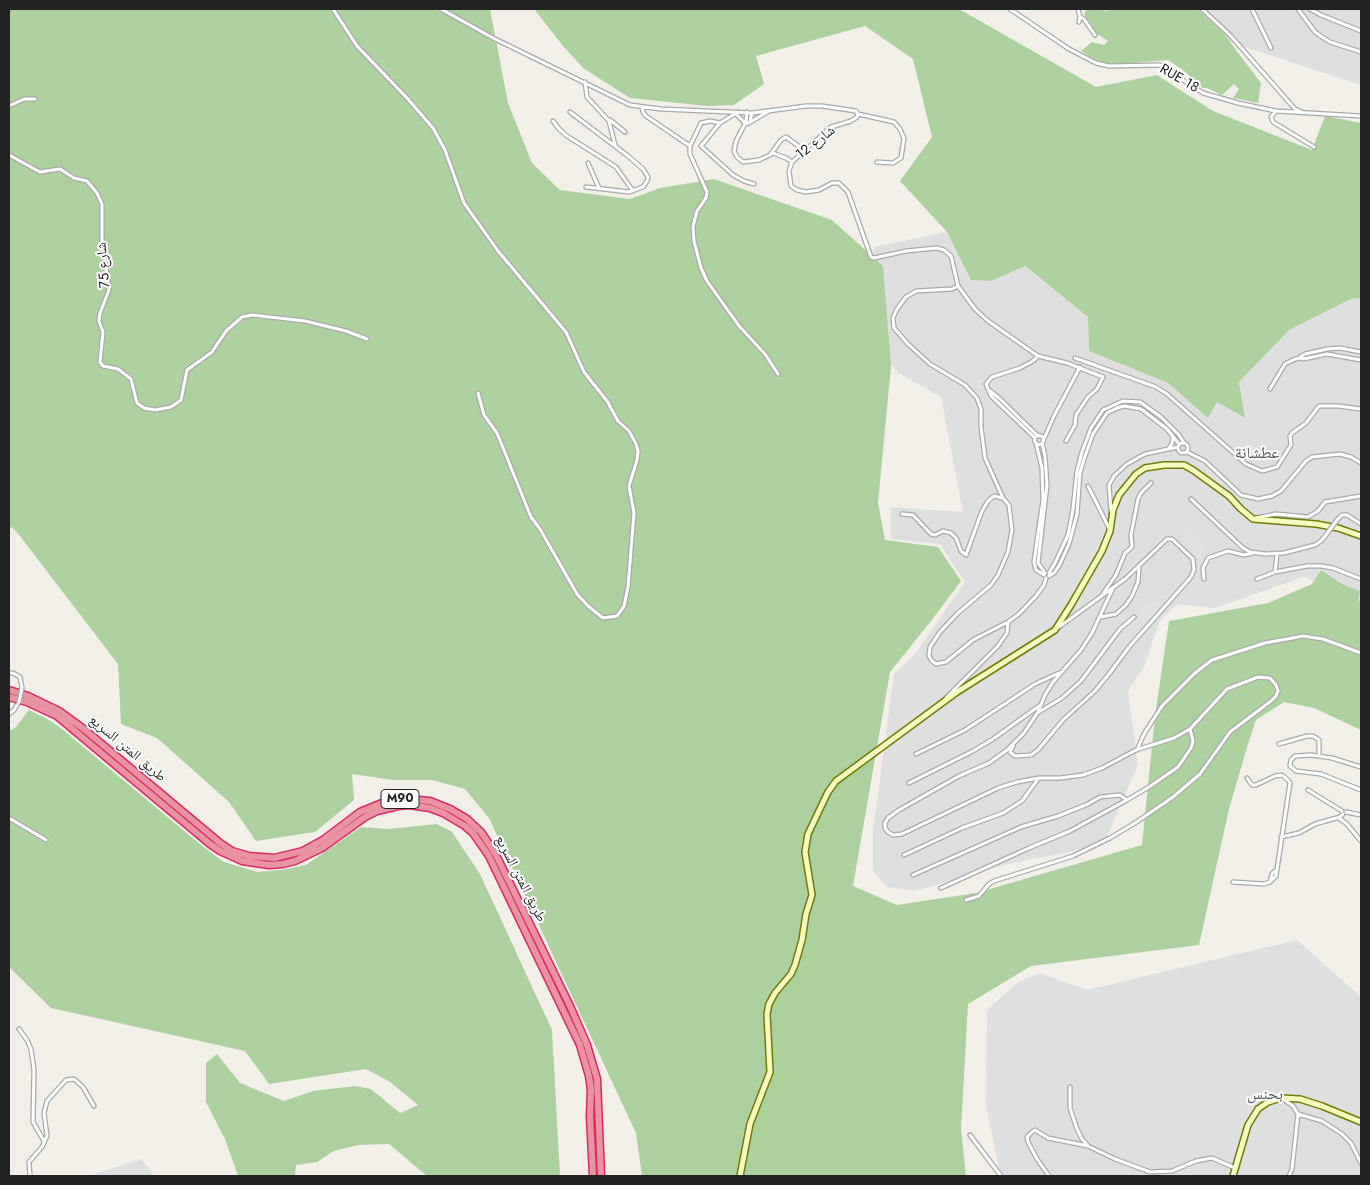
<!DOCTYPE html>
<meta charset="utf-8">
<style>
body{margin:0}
#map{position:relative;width:1370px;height:1185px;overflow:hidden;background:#f2efe9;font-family:Jost,sans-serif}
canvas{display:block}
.frame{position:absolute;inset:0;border:10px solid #222;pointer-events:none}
</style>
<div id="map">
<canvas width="1370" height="1185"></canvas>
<div class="frame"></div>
</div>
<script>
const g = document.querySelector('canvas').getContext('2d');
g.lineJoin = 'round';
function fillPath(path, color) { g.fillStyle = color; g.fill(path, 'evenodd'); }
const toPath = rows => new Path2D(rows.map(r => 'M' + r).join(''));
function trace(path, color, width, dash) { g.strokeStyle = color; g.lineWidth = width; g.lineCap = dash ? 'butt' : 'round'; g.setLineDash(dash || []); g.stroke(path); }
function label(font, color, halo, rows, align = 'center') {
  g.font = font + ' Jost,"Noto Naskh Arabic",sans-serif'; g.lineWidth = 4; g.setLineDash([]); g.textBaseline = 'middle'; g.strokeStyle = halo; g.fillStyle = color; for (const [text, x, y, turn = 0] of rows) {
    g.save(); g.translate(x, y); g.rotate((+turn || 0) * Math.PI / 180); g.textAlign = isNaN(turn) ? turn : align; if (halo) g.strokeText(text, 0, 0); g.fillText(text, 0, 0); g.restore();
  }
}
fillPath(toPath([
 [1129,9,1361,9,1361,85],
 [947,232,971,280,991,281,1024,266,1088,317,1089,351,1168,383,1208,418,1217,402,1244,418,1239,382,1289,330,1353,298,1361,299,1361,602,1304,577,1214,608,1177,604,1159,622,1145,665,1128,691,1138,765,1103,845,1004,865,916,891,887,887,873,871,873,831,894,674,916,653,965,582,940,544,891,539,891,507,963,512,941,397,899,373,866,338,865,290,874,247],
 [1297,940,1361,997,1361,1176,1001,1176,986,1107,987,1010,1018,982,1040,973,1087,990],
 [141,1159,155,1176,89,1176]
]), '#e0dfdf');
fillPath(toPath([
 [9,9,490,9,508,103,532,163,560,190,630,199,660,188,714,179,832,220,883,266,891,366,878,503,885,540,938,547,961,581,931,621,890,672,853,886,897,905,976,893,1142,845,1155,716,1169,621,1268,603,1312,584,1321,570,1342,584,1360,591,1358,600,1361,602,1361,730,1314,708,1284,702,1256,720,1248,744,1229,809,1199,945,1031,966,968,1004,961,1129,966,1176,642,1176,636,1133,489,818,465,789,432,780,393,780,352,774,354,800,315,832,256,841,229,802,157,738,121,724,118,664,16,531,9,526],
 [534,9,959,9,1096,87,1157,75,1213,111,1312,150,1325,116,1361,123,1361,299,1353,298,1289,330,1239,382,1245,418,1217,402,1208,418,1168,383,1089,351,1088,317,1025,266,991,281,971,280,947,232,900,181,932,137,913,59,865,26,756,56,764,84,734,105,707,106,630,98,583,68,563,46],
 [1087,9,1100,9,1106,11,1107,9,1195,9,1198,10,1220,29,1261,83,1258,103,1233,98,1239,89,1234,84,1222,95,1207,88,1203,88,1183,70,1168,60,1122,64,1102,63,1095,60,1081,51,1092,42,1104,45,1108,41,1097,34,1084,14],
 [29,710,49,720,62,729,201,845,224,862,257,872,281,870,306,865,361,827,389,829,437,824,452,832,480,874,552,1030,560,1176,427,1176,389,1144,358,1145,334,1151,317,1162,296,1165,295,1176,238,1176,225,1139,206,1102,206,1063,217,1054,240,1083,284,1101,313,1091,355,1086,371,1089,400,1113,418,1105,390,1082,366,1069,269,1084,245,1051,51,1008,9,967,9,731,15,728]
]), '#add19e');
fillPath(toPath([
 [1188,528,1203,544,1201,559,1196,558,1183,541],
 [1159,601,1163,605,1145,624,1139,618,1139,608,1141,605,1153,602,1155,603]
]), '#e2e2e2');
const minor = toPath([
 [333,9,357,46,407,98,433,128,445,150,464,203,498,251,566,332,584,372,607,401,618,421,629,431,636,444,638,451,637,460,629,486,634,513,628,587,624,606,617,616,603,618,588,606,577,594,540,529,531,517,497,433,484,415,478,393],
 [441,9,493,38,630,105,661,109,752,113,806,106,822,106,856,111,858,114,857,117,851,121,831,127,792,162,789,171,791,186,797,190,806,192,819,190,832,183,839,183,848,192,871,257,874,258,906,251,937,248,944,250,951,256,958,286,975,309,988,321,1038,356,1067,363,1103,377,1097,389,1088,397,1076,415,1075,425,1066,441],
 [1010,9,1069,49,1096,63,1109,66,1160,65,1203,93,1238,103,1276,111,1361,116],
 [1078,9,1080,17,1079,22],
 [1202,9,1230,35,1295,109,1304,113],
 [1252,9,1271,48],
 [1298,9,1315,32,1322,37,1330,42,1361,52],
 [1310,9,1321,15,1361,31],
 [1080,17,1084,19,1095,35],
 [585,82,587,97,609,121,615,145],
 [9,106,24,99,35,99],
 [642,107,643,112,646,116,690,146,701,123,710,121,720,123],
 [570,112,628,156,643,169,648,177,647,181,643,187,629,192,586,187],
 [738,112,720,123,701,146,733,175,744,181,754,184],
 [747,112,746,122,736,141,734,151,737,157,743,162,759,160,770,155,781,140,786,137,804,150],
 [1275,112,1271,117,1273,122,1314,147],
 [736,114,746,124,750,122,752,113],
 [858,114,894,122,900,129,904,138,901,158,893,163,877,162],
 [610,120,625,132],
 [553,121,559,129,567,136,616,167,633,191],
 [749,123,769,111],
 [690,146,690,154,707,192,706,198,697,211,693,226,694,241,701,268,707,281,739,326,765,354,778,374],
 [773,153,786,158,792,162],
 [9,155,40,172,60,169,74,178,87,181,97,193,102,204,102,239,109,290,100,313,99,321,103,332,100,362,103,366,118,369,131,379,137,403,144,408,155,410,171,407,181,400,187,370,212,352,226,331,242,317,252,315,305,321,346,331,367,339],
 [588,163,599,188],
 [958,286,952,289,916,291,906,297,897,309,893,318,894,328,908,344,930,364,965,385,977,398,981,409,981,427,985,458,1003,498,1009,505,1012,530,1008,552,998,575,991,585,958,613,940,632,930,647,929,656,932,661,936,664,946,662,973,640,1008,622,1019,614,1036,596,1044,585,1046,578],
 [1300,357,1305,354,1327,349,1340,348,1361,352],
 [1300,357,1303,359,1327,354,1361,360],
 [1075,358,1156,387,1167,394,1246,464,1262,471,1277,467,1291,445,1290,436,1292,433,1306,423,1319,406,1338,406,1361,409],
 [1270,389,1285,364,1295,359,1301,358],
 [989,390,1000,399,1038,436],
 '1034.5 440a4.5 4.5 0 1 1 9 0a4.5 4.5 0 1 1-9 0Z',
 [1035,438,991,396,986,384,992,377,1020,368,1033,361,1038,356],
 [1043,441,1054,416,1080,367],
 '1178 448a5 5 0 1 1 10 0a5 5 0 1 1-10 0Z',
 [1036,443,1042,468,1043,500,1034,562,1036,570,1044,575],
 [1042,443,1045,456,1047,485,1038,563,1045,573],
 [1168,449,1172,444,1173,436],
 [1187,452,1205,461,1241,495,1258,499,1272,496,1281,491,1306,461,1312,457,1340,454,1351,457,1361,463],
 [1088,486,1110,530],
 [1191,499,1243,548,1250,552,1266,554,1284,553,1315,545,1321,541,1326,535],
 [1111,511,1109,485,1114,476,1127,464,1145,454,1178,447],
 [902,514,913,515,931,534,935,535,943,531,951,533,956,538,961,551,966,555,982,511,988,501,994,496,1002,498],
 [1256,518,1276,514,1308,517,1318,511,1325,502,1361,496],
 [1337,520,1342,515,1347,515,1361,524],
 [1275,572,1307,566,1321,566,1333,568,1361,579],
 [1049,573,1055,563,1068,535,1073,509,1077,471,1082,452,1091,428,1103,410,1123,401,1140,402,1161,417,1179,435,1184,443],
 [1049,576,1054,573,1059,566,1069,544,1077,514,1080,473,1084,459,1093,434,1107,413,1117,408,1124,406,1141,409,1167,429,1179,444],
 [1204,579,1203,568,1208,558,1228,551,1244,555,1253,553],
 [1257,579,1275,572,1277,554],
 [1102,595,1116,575,1125,553,1132,547,1131,535,1138,499,1141,493,1151,483],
 [1101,617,1116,614,1126,605,1132,596,1138,582,1139,568],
 [9,673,13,673,20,677,22,688],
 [946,698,998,646,1007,633,1008,622],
 [1039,712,1062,698,1081,681,1120,629,1134,617],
 [9,714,14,710,19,702],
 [1279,744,1307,736,1313,736,1319,740,1319,755],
 [1013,746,1010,752,1015,756,1031,755,1038,750,1063,720,1095,691,1109,674,1129,647,1191,577,1194,570,1193,559,1172,539,1167,539,1125,579,1059,627],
 [1137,750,1144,734,1162,706,1195,673,1212,660,1265,643,1303,636,1323,639,1361,653],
 [916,754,965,730,1035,684,1059,673],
 [1361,767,1332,758,1311,755,1295,756,1291,760,1290,766,1296,771,1321,774,1361,790],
 [1247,778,1252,785,1256,785,1275,776,1282,775,1288,780,1290,783,1276,876,1270,882,1272,874,1276,870],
 [909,783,973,751,993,739,1039,706],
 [1308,790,1342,811],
 [1346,812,1361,815],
 [9,818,46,840],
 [1339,818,1347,824,1361,841],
 [1281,837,1299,833,1315,824,1340,817,1343,814],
 [904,855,962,828,1003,813,1022,801,1038,779],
 [913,875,1021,827,1058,816,1088,804,1100,797,1120,795,1127,800,1149,787,1178,767,1191,748,1193,741,1190,729],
 [1233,882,1264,884,1270,882],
 [941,888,1029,848,1070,831,1127,800],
 [966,900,979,896,989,884,994,881,1073,856,1110,838,1135,823,1173,797,1200,774,1230,732,1271,701,1276,696,1278,691,1276,685,1270,678,1258,677,1227,689,1190,729,1174,738,1136,750,1102,768,1083,775,1060,778,1039,778,1017,782,998,788,902,834,893,835,888,832,885,828,885,823,888,818,899,810,959,776,989,763,1007,750,1024,733,1038,712,1045,695,1053,682,1081,650,1092,633,1113,588],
 [19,1029,27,1040,31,1049,34,1070,33,1122,44,1141],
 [1070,1087,1070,1108,1077,1129,1082,1139,1088,1146,1115,1159,1150,1172,1172,1171,1196,1161,1212,1158,1235,1168],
 [1283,1099,1293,1106,1298,1114,1292,1169,1289,1176],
 [1298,1114,1322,1121,1342,1134,1351,1143,1361,1163],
 [970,1135,1001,1176],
 [30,1176,29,1162,42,1147,47,1136,44,1113,47,1101,66,1080,74,1079,83,1087,94,1106],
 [1049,1176,1037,1159,1028,1142,1027,1137,1032,1132,1035,1130,1048,1138,1088,1146]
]);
const secondary = toPath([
 [740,1176,750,1124,770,1072,767,1014,769,1004,775,993,791,974,795,965,802,940,806,914,812,895,805,852,808,834,828,792,836,781,957,692,1055,630,1071,605,1102,551,1110,531,1113,510,1119,495,1136,474,1145,468,1164,465,1184,465,1193,470,1229,496,1241,509,1253,519,1316,524,1338,528,1361,536],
 [1233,1176,1248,1125,1258,1109,1268,1102,1281,1098,1300,1099,1322,1106,1361,1122]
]);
const motorway = toPath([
 [9,690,28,696,59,711,85,730,220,843,232,851,249,856,274,858,303,851,323,840,360,812,387,801,406,799,430,801,450,809,467,819,481,832,495,853,570,1006,587,1045,597,1079,601,1176],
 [9,697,27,702,57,716,210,844,220,851,242,861,269,865,283,864,295,861,322,848,365,817,377,811,398,806,409,805,430,808,443,813,465,826,473,833,489,856,580,1045,589,1076,591,1090,590,1116,593,1176]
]);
trace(minor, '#a9a9a9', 5.5);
trace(secondary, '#707d05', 8);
trace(motorway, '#dc2a67', 9);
trace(minor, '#fff', 3);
trace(secondary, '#f7fabf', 5);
trace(motorway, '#e892a2', 6);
const minorBridge = toPath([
 [1326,535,1337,520],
 [19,702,22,688]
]);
trace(minorBridge, '#a9a9a9', 5.5, []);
trace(minorBridge, '#fff', 3);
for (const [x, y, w] of [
 [400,799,38]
]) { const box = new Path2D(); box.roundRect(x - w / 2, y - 9.5, w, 19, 4); g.fillStyle = '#fff'; g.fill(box); trace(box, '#222', 1); }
label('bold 12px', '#222', null, [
 ["M90",400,799]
]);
label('14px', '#222', '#fff', [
 ["RUE 18",1179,79,30],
 ["شارع 12",816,143,-38],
 ["شارع 75",104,265,-95],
 ["طريق المتن السريع",127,749,40],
 ["طريق المتن السريع",520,879,63]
]);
label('16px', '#555', '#fff', [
 ["عطشانة",1257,454],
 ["بحنس",1265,1095]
]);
</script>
